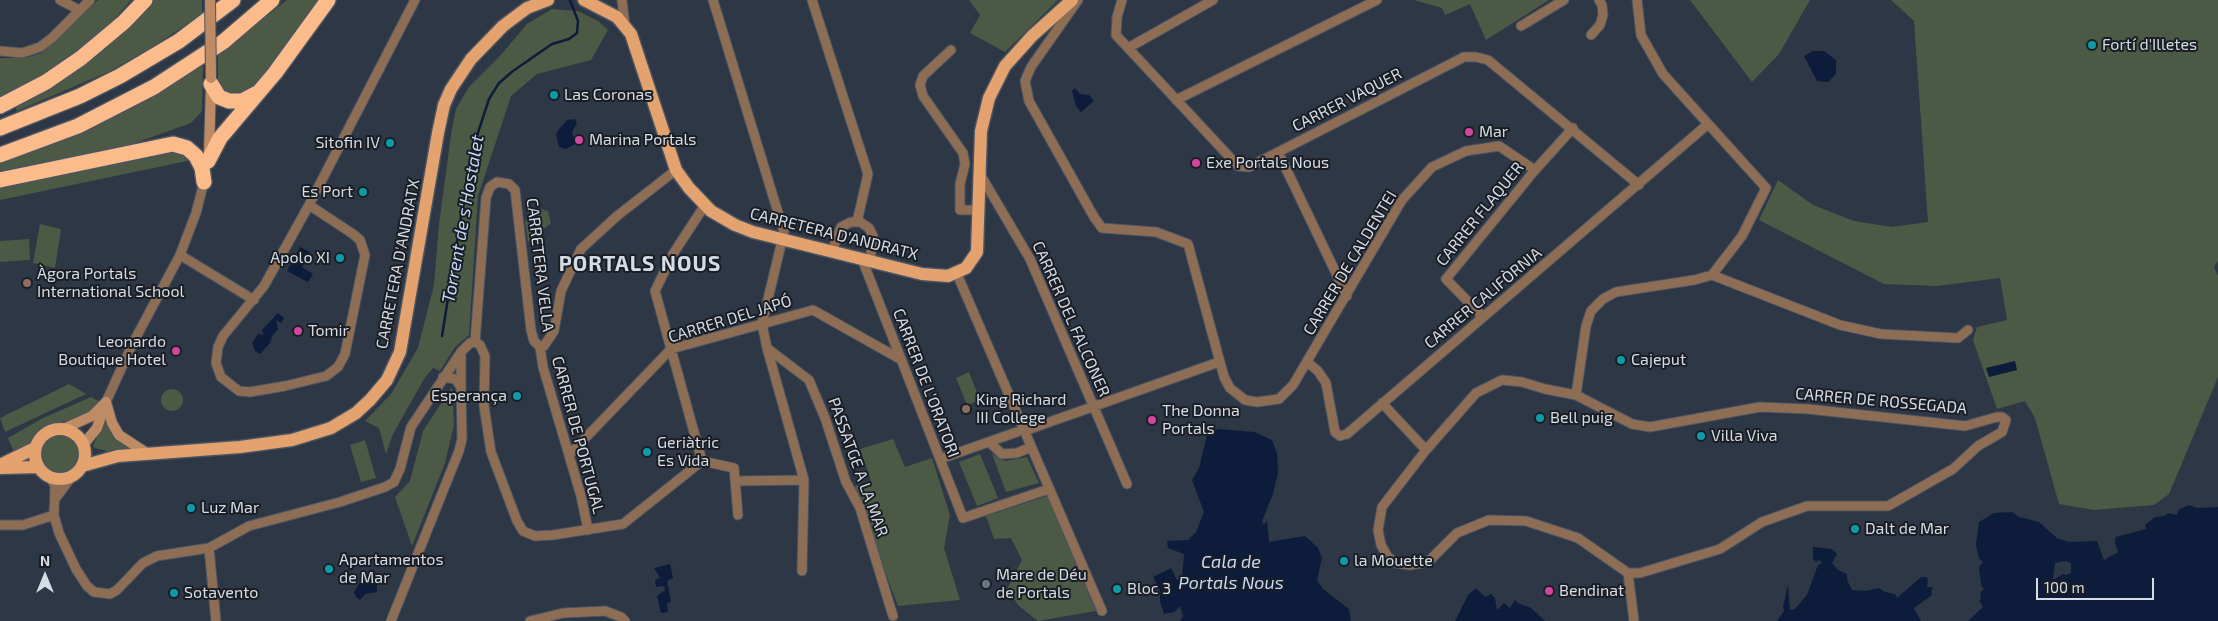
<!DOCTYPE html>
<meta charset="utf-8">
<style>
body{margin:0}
#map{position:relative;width:2218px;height:621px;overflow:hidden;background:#2d3745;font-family:"Exo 2",sans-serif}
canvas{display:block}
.north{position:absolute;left:20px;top:551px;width:50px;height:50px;-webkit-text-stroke:4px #1a1e24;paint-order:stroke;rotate:0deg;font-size:14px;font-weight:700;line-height:20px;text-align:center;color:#d6dce5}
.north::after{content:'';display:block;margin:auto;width:18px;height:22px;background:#d6dce5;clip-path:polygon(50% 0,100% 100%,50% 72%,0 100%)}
.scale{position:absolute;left:2036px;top:578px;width:118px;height:22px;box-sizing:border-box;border:2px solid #d6dce5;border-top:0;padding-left:6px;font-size:15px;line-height:18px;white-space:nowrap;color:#d6dce5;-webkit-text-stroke:4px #1a1e24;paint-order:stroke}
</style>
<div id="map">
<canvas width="2218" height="621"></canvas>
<div class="north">N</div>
<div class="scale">100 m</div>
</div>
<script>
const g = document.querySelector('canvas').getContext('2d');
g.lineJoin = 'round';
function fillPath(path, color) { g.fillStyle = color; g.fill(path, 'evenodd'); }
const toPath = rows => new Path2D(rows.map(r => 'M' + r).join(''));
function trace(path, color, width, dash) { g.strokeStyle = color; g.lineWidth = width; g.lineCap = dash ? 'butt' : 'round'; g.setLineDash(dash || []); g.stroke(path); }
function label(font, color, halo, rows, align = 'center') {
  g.font = font + ' "Exo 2",sans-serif'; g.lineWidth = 4; g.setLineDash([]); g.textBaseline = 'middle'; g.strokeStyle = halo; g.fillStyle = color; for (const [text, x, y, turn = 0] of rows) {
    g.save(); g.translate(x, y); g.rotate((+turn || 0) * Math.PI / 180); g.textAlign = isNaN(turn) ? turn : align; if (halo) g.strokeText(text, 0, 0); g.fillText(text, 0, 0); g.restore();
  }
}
fillPath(toPath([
 [98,0,131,0,102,33,24,87,0,98,0,58,25,58,42,53],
 [153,0,202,0,202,14,149,49,108,72,17,111,15,106,132,22],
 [287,0,320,0,261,82,247,93,226,96,218,81,218,54],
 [969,0,1058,0,1005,52,970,33,980,15],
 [1414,0,1549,0,1486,40,1470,4,1445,15,1442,8],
 [1690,0,1810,0,1779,54,1752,82],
 [1891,0,2218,0,2218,261,2214,267,2218,276,2218,377,2169,494,2154,505,2094,510,2059,504,2035,418,2025,401,1997,409,1973,340,1977,327,2007,320,2000,278,1937,286,1884,284,1759,220,1778,180,1813,205,1854,221,1892,227,1928,222,1914,21],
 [552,9,578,11,598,21,608,30,591,60,537,74,511,96,478,196,469,335,455,347,440,371,433,368,424,379,393,434,386,454,379,428,365,421,391,394,418,348,434,285,439,224,451,135,456,109,469,87,500,56,527,24],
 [203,64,202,111,191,123,113,151,0,175,0,163,93,128,147,100],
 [168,150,181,152,192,160,0,200,0,186],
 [538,208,548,211,551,223,528,242,525,221],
 [40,224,61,229,55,268,33,263],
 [29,239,30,260,0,262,0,241],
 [969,372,980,400,967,405,956,378],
 [69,384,86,394,5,432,0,418],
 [452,387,454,425,445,463,412,546,395,497,410,481,423,431],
 '161 400a11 11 0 1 1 22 0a11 11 0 1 1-22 0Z',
 [91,397,100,402,95,409,78,419,54,423,41,428,28,445,15,454,8,438,41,419],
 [106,416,119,441,133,450,107,451,95,448,93,446],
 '38 453a22 22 0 1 1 44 0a22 22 0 1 1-44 0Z',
 [893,439,905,467,932,458,950,515,944,548,960,600,898,606,853,487,871,481,860,449],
 [365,440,376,478,361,482,350,445],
 [980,454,998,498,977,506,959,462],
 [992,454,1005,461,1027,457,1039,483,1006,492],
 [1047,496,1096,611,1038,621,1019,606,1007,589,1022,560,1011,538,994,539,986,516]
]), '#4c5a45');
fillPath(toPath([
 [1813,51,1824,51,1836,60,1836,74,1828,82,1817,81,1804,56],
 [1075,88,1080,94,1089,95,1094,101,1081,112,1076,106,1072,91],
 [575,119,577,123,572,132,575,144,566,149,559,147,556,134,559,129,567,120],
 [300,247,310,252,302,267,313,274,308,282,287,271],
 [278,313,284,318,281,323,276,320,278,329,272,336,270,343,260,354,255,351,252,343,258,334,264,335,262,330],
 [2015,361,2017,370,1989,377,1986,368],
 [1218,429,1254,432,1272,440,1277,453,1278,473,1273,494,1262,521,1264,525,1267,520,1269,542,1305,536,1318,548,1322,558,1317,580,1323,589,1349,609,1351,621,1180,621,1183,616,1180,606,1174,612,1164,614,1160,601,1160,590,1153,577,1171,568,1177,580,1182,579,1184,554,1168,548,1167,541,1188,540,1196,532,1204,512,1192,480,1199,468,1207,435],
 [2189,505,2197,508,2218,507,2218,621,1968,621,1983,607,1979,600,1981,599,1980,593,1984,589,1981,585,1979,567,1983,562,1979,558,1976,545,1979,522,1994,513,2012,512,2019,517,2039,522,2057,538,2069,542,2097,541,2104,560,2118,552,2115,543,2116,537,2146,529,2145,525,2155,517,2165,516,2168,513,2177,515,2178,510],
 [2065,561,2071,563,2071,573,2067,575,2063,574,2053,580,2055,563],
 [1813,547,1832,549,1837,554,1832,563,1838,570,1847,574,1847,580,1852,590,1865,591,1879,588,1885,592,1895,594,1897,598,1921,577,1926,577,1928,579,1927,587,1933,587,1931,592,1932,595,1914,608,1921,621,1777,621,1784,611,1783,607,1788,584,1790,610,1795,609,1807,595,1818,565,1822,563,1819,560,1816,562,1813,559],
 [670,564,673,578,667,581,671,601,667,604,668,612,661,613,657,596,665,590,664,586,656,587,655,580,660,578,654,568],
 [378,576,380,579,377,584,377,592,365,594,360,600,356,597,354,592,363,578,369,579],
 [1476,588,1485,597,1491,594,1495,598,1497,610,1504,603,1510,608,1515,600,1518,603,1531,608,1545,621,1455,621,1468,595]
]), '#0d1c3a');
trace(toPath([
 [442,336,471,154,489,99,499,83,513,71,552,44,569,39,577,33,578,21,570,0]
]), '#0d1c3a', 2.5);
const street = toPath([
 [60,0,79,10],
 [622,0,625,25],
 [713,0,784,232,762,324,767,348,804,480,802,571],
 [812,0,868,174,857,222],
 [1078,0,1031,67,1025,81,1029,101,1094,217,1102,228,1156,232,1188,244,1224,377,1230,388,1245,400,1257,402,1279,399,1293,385,1402,200,1432,167,1466,151,1499,146,1535,170],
 [1122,0,1117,17,1116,35,1238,166,1249,167,1464,57,1476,57,1488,60,1639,185],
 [1521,26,1564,0],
 [1591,35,1600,25,1603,15,1602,5,1599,0],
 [1128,48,1213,0],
 [951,50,923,76,920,85,923,96,963,153,965,164,960,184,960,210,979,210],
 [0,51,22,53,40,47,52,38,90,0],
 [1176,100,1377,0],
 [1278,152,1347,296],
 [980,174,1030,259,1127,484],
 [309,205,353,234,360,240,365,255,345,354,338,367,326,376,285,386,250,392,239,391,221,377,216,363,218,347,223,336,264,286,309,205,415,0],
 [832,251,841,227,851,222,860,222,869,228,873,236,870,261],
 [180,255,254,300],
 [862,259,963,518,1049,489],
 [957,274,1102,611],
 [1712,275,1840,325,1881,334,1958,338,1968,330],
 [1483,317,1446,279,1535,170,1573,128],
 [475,342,480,345,485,356,484,406,491,452,517,521,523,531,535,536,553,535,623,524,702,461],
 [475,342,486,198,490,187,497,182,509,184,515,190,531,330,534,341,540,347],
 [540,347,544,346,554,331,561,291,581,249,617,216,676,170],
 [540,347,543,367,581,496,588,530],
 [767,348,809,380,825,418,846,482,860,508,893,616],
 [461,352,461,387],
 [1307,362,1318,371,1326,383,1335,432,1340,436,1347,434,1708,124],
 [1576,395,1632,424,1650,427,1760,407,1808,409,1965,426,1997,417,2002,417,2006,420,2002,432,1978,446,1953,469,1888,506,1807,506,1762,522,1720,549,1640,573,1628,573],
 [106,402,133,343,180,255,196,213,204,182],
 [1382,403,1426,450],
 [1027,430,1219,362],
 [989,442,1002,454,1017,453,1031,447],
 [569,455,671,349,813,310,900,359],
 [940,459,1017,432],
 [702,461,655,291,673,254,705,205],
 [702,461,734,468,738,515],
 [50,477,55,486,54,515,59,533,76,569,87,586,94,592,110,594,117,590,143,563,157,556,209,548,249,526,340,502,385,487,394,482,400,469,411,427,461,352,470,343,475,342],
 [735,481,804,480],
 [55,499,73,475],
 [0,525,23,525,54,515],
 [209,548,216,621],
 [1628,573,1578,538,1526,521,1489,520,1457,533,1428,562,1410,565,1396,563,1388,557,1381,545,1378,530,1382,507,1426,450,1476,393,1502,380,1522,382,1545,389,1576,395,1586,326,1591,311,1603,299,1616,292,1694,280,1712,275,1742,236,1766,188,1663,74,1641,35,1637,0],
 [1628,573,1634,621],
 [391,621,459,451,462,439,461,387,455,379,443,377],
 [530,621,563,613,605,611,621,617,625,621]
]);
const secondary = toPath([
 [209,151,211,86],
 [106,402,112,423,119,435,148,454],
 [63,429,92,416,106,402],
 [83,445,97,428,105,405]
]);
const primary = toPath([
 [584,0,617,17,631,34,676,170,689,188,711,211,735,225,753,232,922,274,948,276,966,268,977,252,981,131,989,98,1005,66,1032,36,1072,0],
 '35 454a25 25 0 1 1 50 0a25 25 0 1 1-50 0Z',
 [0,465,35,448],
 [82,466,118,456,240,447,292,440,331,428,356,413,370,400,387,380,400,352,438,133,444,105,451,89,471,59,503,26,527,8,548,0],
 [0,468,38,467]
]);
const highway = toPath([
 [211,84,219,97,229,101,242,101,255,94],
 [0,106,46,82,81,58,124,22,145,0],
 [0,128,80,96,120,76,179,41,233,0],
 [0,155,78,126,154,87,223,42,272,0],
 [208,161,220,138,275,73,328,0],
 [0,180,173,144,187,148,196,156,202,168,204,182]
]);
trace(street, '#4b5562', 11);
trace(secondary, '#4b5562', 12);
trace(primary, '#4b5562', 15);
trace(highway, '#4b5562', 18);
trace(street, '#8e6d55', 9);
trace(secondary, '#bf8b64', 10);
trace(primary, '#e4a26f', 12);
trace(highway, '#fbbb8b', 15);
const secondaryBridge = toPath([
 [210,0,211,78]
]);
trace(secondaryBridge, '#4b5562', 12, []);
trace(secondaryBridge, '#bf8b64', 10);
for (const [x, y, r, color] of [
 [2092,45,5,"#0f9aa8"],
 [554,95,5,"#0f9aa8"],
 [1469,132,5,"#d1479c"],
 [579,140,5,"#d1479c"],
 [390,143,5,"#0f9aa8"],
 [1196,163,5,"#d1479c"],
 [363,192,5,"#0f9aa8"],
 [340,258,5,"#0f9aa8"],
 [27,283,5,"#8d6e63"],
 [298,331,5,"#d1479c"],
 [176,351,5,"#d1479c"],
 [1621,360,5,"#0f9aa8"],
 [517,396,5,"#0f9aa8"],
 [966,409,5,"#8d6e63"],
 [1540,418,5,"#0f9aa8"],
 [1152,420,5,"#d1479c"],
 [1701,436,5,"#0f9aa8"],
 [647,452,5,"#0f9aa8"],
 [191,508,5,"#0f9aa8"],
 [1855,529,5,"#0f9aa8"],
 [1344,561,5,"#0f9aa8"],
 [329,569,5,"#0f9aa8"],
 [986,584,5,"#6b7280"],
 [1117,589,5,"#0f9aa8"],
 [1549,591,5,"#d1479c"],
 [174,593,5,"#0f9aa8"]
]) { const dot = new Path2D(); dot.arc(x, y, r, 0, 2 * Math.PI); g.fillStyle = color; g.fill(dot); trace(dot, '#1a1e24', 2); }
label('16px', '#d6dce5', '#1a1e24', [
 ["Fortí d'Illetes",2102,45],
 ["Las Coronas",564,95],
 ["Mar",1479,132],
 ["Marina Portals",589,140],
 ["Sitofin IV",380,143,"right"],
 ["Exe Portals Nous",1206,163],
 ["Es Port",353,192,"right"],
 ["Apolo XI",330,258,"right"],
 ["Àgora Portals",37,274],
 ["International School",37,292],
 ["Tomir",308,331],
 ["Leonardo",166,342,"right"],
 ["Boutique Hotel",166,360,"right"],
 ["Cajeput",1631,360],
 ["Esperança",507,396,"right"],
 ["King Richard",976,400],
 ["III College",976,418],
 ["The Donna",1162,411],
 ["Portals",1162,429],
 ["Bell puig",1550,418],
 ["Villa Viva",1711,436],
 ["Geriàtric",657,443],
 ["Es Vida",657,461],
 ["Luz Mar",201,508],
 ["Dalt de Mar",1865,529],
 ["Apartamentos",339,560],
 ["de Mar",339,578],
 ["la Mouette",1354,561],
 ["Mare de Déu",996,575],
 ["de Portals",996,593],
 ["Bloc 3",1127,589],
 ["Bendinat",1559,591],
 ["Sotavento",184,593]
], 'left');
label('16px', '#d6dce5', '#1a1e24', [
 ["CARRER VAQUER",1347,100,-27],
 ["CARRER FLAQUER",1480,214,-51],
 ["CARRETERA D'ANDRATX",834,234,14],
 ["CARRER DE CALDENTEI",1350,263,-59],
 ["CARRETERA D'ANDRATX",398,264,-79],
 ["CARRETERA VELLA",540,265,83],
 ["CARRER CALIFÒRNIA",1483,298,-40],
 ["CARRER DEL JAPÓ",730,319,-17],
 ["CARRER DEL FALCONER",1071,319,66],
 ["CARRER DE L'ORATORI",926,383,69],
 ["CARRER DE ROSSEGADA",1881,401,5],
 ["CARRER DE PORTUGAL",578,435,75],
 ["PASSATGE A LA MAR",858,467,70]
]);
label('italic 18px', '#c3d7fb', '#1a1e24', [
 ["Torrent de s'Hostalet",463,219,-80],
 ["Cala de",1231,562],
 ["Portals Nous",1231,583]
]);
g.letterSpacing = '1px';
label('bold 21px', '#d6dce5', '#1a1e24', [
 ["PORTALS NOUS",640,264]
]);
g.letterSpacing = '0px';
</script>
